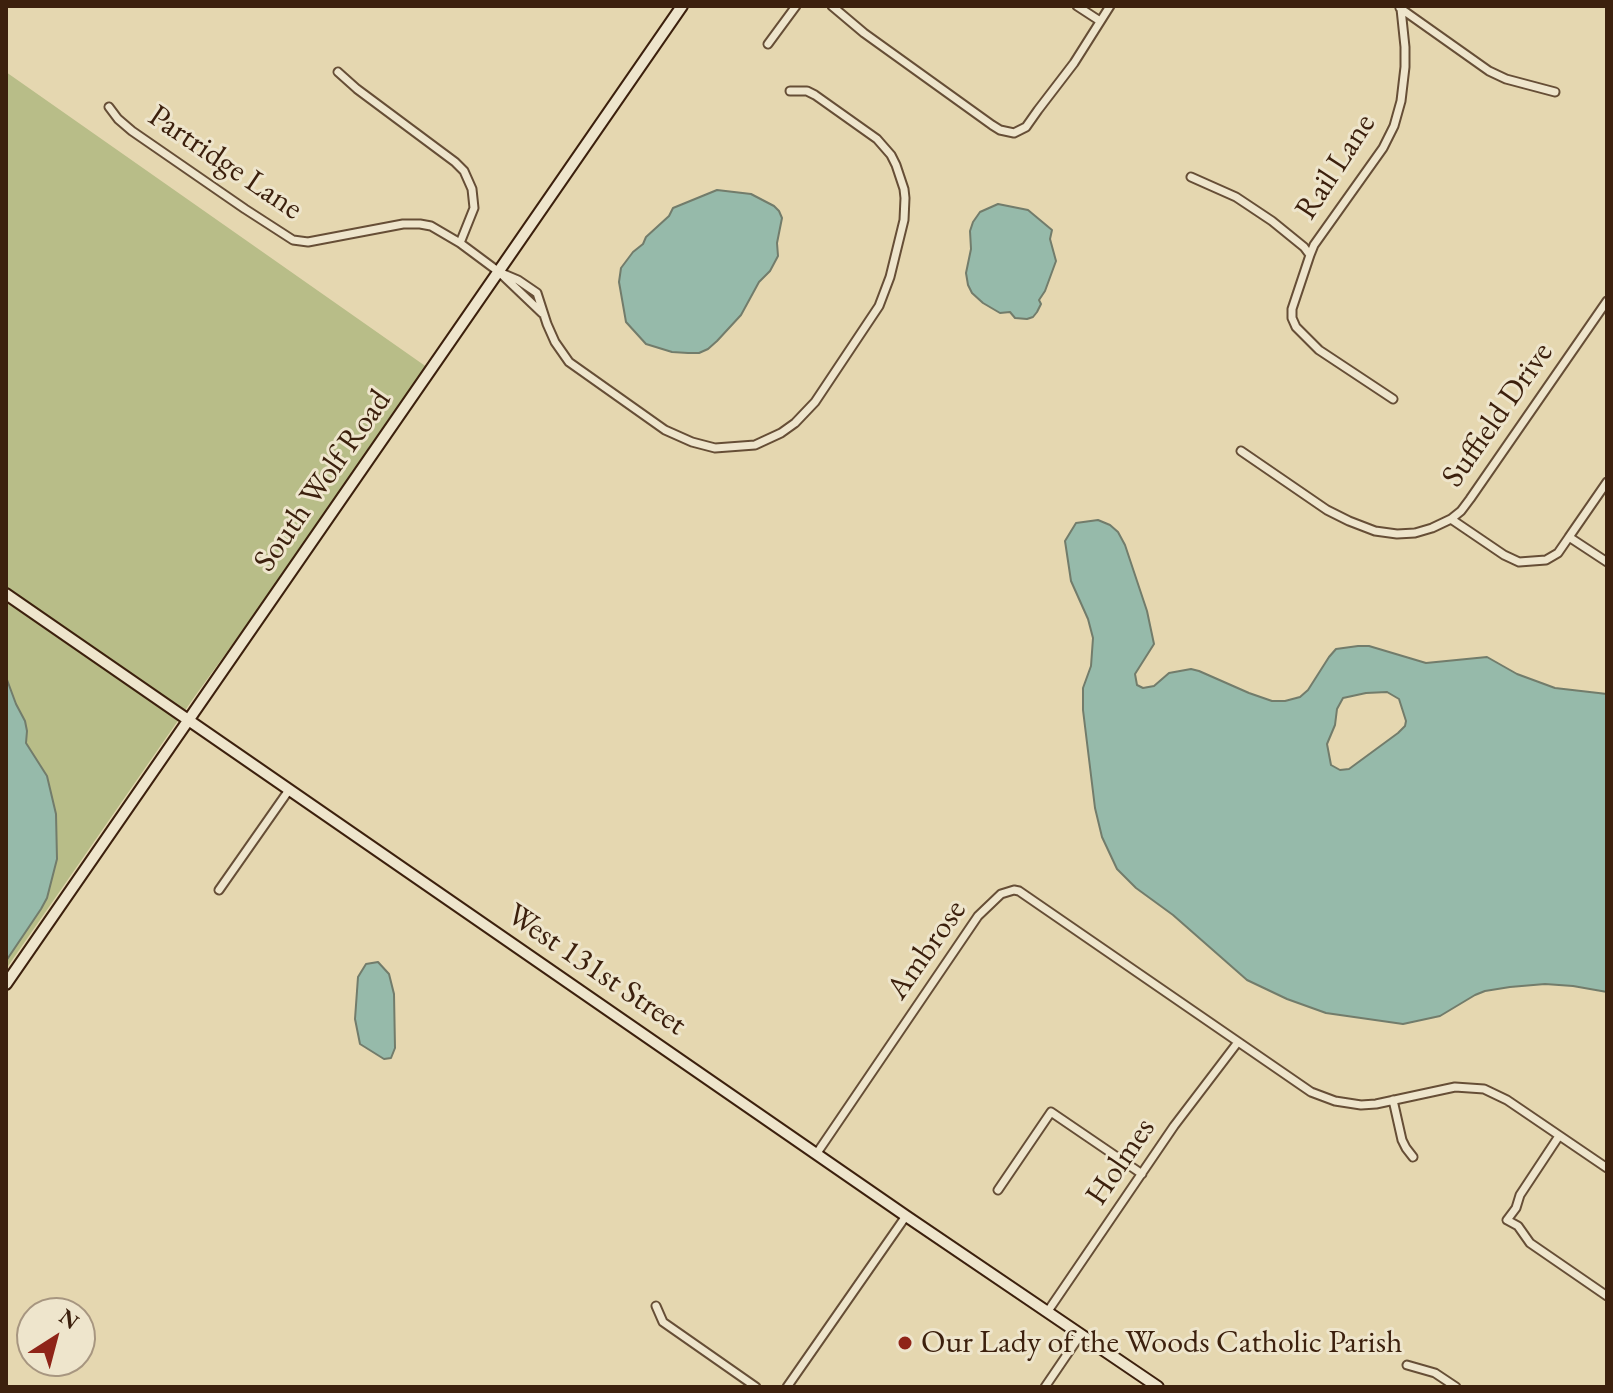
<!DOCTYPE html>
<style>
body{margin:0}
#map{position:relative;width:1613px;height:1393px;overflow:hidden;background:#e5d7b0;font-family:"EB Garamond",serif}
canvas{display:block}
.frame{position:absolute;inset:0;border:8px solid #3c200d;pointer-events:none}
.north{position:absolute;left:16px;top:1297px;width:80px;height:80px;box-sizing:border-box;background:#eee5cc;border:2px solid #a79680;border-radius:50%;rotate:36deg;font-size:22px;font-weight:700;line-height:32px;text-align:center;color:#3c200d}
.north::after{content:'';display:block;margin:auto;width:28px;height:36px;background:#8f2418;clip-path:polygon(50% 0,100% 100%,50% 72%,0 100%)}
</style>
<div id="map">
<canvas width="1613" height="1393"></canvas>
<div class="frame"></div>
<div class="north">N</div>
</div>
<script>
const g = document.querySelector('canvas').getContext('2d');
g.lineJoin = 'round';
function fillPath(path, color) { g.fillStyle = color; g.fill(path, 'evenodd'); }
const toPath = rows => new Path2D(rows.map(r => 'M' + r).join(''));
function trace(path, color, width, dash) { g.strokeStyle = color; g.lineWidth = width; g.lineCap = dash ? 'butt' : 'round'; g.setLineDash(dash || []); g.stroke(path); }
function label(font, color, halo, rows, align = 'center') {
  g.font = font + ' "EB Garamond",serif'; g.lineWidth = 6; g.setLineDash([]); g.textBaseline = 'middle'; g.strokeStyle = halo; g.fillStyle = color; for (const [text, x, y, turn = 0] of rows) {
    g.save(); g.translate(x, y); g.rotate((+turn || 0) * Math.PI / 180); g.textAlign = isNaN(turn) ? turn : align; if (halo) g.strokeText(text, 0, 0); g.fillText(text, 0, 0); g.restore();
  }
}
fillPath(toPath([
 [6,72,431,370,195,696,6,969]
]), '#b8bd88');
const water = toPath([
 [717,190,751,194,774,206,779,211,782,218,777,243,778,256,770,271,759,282,741,315,717,341,708,349,699,353,688,353,672,352,646,344,626,322,619,282,621,268,633,252,643,244,646,237,669,216,673,208,717,190],
 [998,204,1028,210,1052,230,1050,239,1056,261,1045,291,1039,300,1041,304,1037,312,1033,317,1027,319,1015,318,1010,312,1000,313,983,303,972,293,968,285,966,273,971,249,970,231,973,222,980,212,998,204],
 [1098,520,1110,525,1118,532,1125,545,1147,611,1154,644,1135,674,1137,685,1143,688,1154,686,1169,673,1191,669,1199,671,1249,693,1272,701,1285,701,1300,697,1308,690,1329,657,1336,649,1358,646,1369,646,1426,663,1487,657,1517,674,1555,688,1607,694,1607,992,1573,986,1545,984,1510,987,1485,991,1475,995,1440,1016,1403,1024,1326,1013,1287,999,1247,980,1173,915,1136,888,1117,869,1102,837,1095,808,1083,710,1083,688,1091,666,1093,638,1088,619,1071,581,1065,541,1076,523,1098,520],
 [1387,692,1399,699,1406,721,1405,726,1398,733,1349,769,1340,770,1331,765,1327,744,1335,725,1337,709,1343,698,1366,693,1387,692],
 [6,677,16,704,25,721,27,731,26,743,47,776,56,814,57,859,47,898,41,909,6,961,6,677],
 [378,962,389,974,394,994,395,1048,391,1058,384,1059,360,1044,355,1019,358,977,366,964,378,962]
]);
fillPath(water, '#96baaa');
trace(water, '#727c6b', 2);
const street = toPath([
 [832,6,864,33,992,125,1000,130,1014,133,1026,127,1038,110,1074,63,1110,6],
 [1077,6,1100,21],
 [1400,8,1489,71,1506,79,1555,92],
 [768,44,796,6],
 [338,72,357,89,455,162,464,171,472,189,474,208,460,243],
 [109,107,118,119,132,131,245,209,293,240,308,242,403,224,420,224,431,226,460,243,499,272,542,313],
 [1191,177,1236,197,1272,221,1304,247,1310,255,1314,245,1383,148,1394,126,1401,101,1405,67,1405,47,1401,9],
 [1310,255,1292,309,1292,318,1296,327,1319,350,1393,399],
 [499,272,518,280,537,293,547,324,555,342,569,362,665,430,692,442,715,448,755,445,781,433,795,423,815,402,879,306,890,277,904,220,905,198,904,189,896,165,891,155,877,139,815,95,807,91,790,91],
 [1241,451,1327,510,1349,521,1375,531,1397,534,1415,533,1432,528,1451,519,1461,511,1470,499,1607,301],
 [1451,519,1504,555,1519,562,1546,560,1558,553,1569,537,1607,562],
 [1569,537,1607,482],
 [219,890,289,790],
 [1393,1100,1402,1140,1406,1148,1413,1157],
 [1559,1136,1520,1195,1516,1208,1507,1220,1518,1226,1530,1243,1607,1296],
 [817,1153,978,916,1001,894,1014,890,1019,891,1311,1092,1335,1101,1361,1105,1376,1104,1455,1087,1484,1089,1507,1100,1607,1168],
 [998,1190,1051,1112,1142,1174],
 [656,1306,663,1322,756,1387],
 [1048,1311,1174,1126,1238,1042],
 [1407,1365,1435,1373,1456,1387],
 [787,1387,906,1216],
 [1045,1387,1081,1334]
]);
const secondary = toPath([
 [6,594,906,1216,1158,1387],
 [6,984,682,6]
]);
trace(street, '#664e36', 11);
trace(secondary, '#3c200d', 14);
trace(street, '#eee5cc', 7);
trace(secondary, '#eee5cc', 10);
for (const [x, y, r, color] of [
 [905,1343,8,"#8f2418"]
]) { const dot = new Path2D(); dot.arc(x, y, r, 0, 2 * Math.PI); g.fillStyle = color; g.fill(dot); trace(dot, '#eee5cc', 3); }
label('32px', '#3c200d', '#eee5cc', [
 ["Partridge Lane",225,163,34],
 ["Rail Lane",1336,167,-57],
 ["Suffield Drive",1498,415,-55],
 ["South Wolf Road",323,481,-55],
 ["Ambrose",927,950,-55],
 ["West 131st Street",596,970,34],
 ["Holmes",1121,1162,-56]
]);
label('32px', '#3c200d', '#eee5cc', [
 ["Our Lady of the Woods Catholic Parish",921,1343]
], 'left');
</script>
